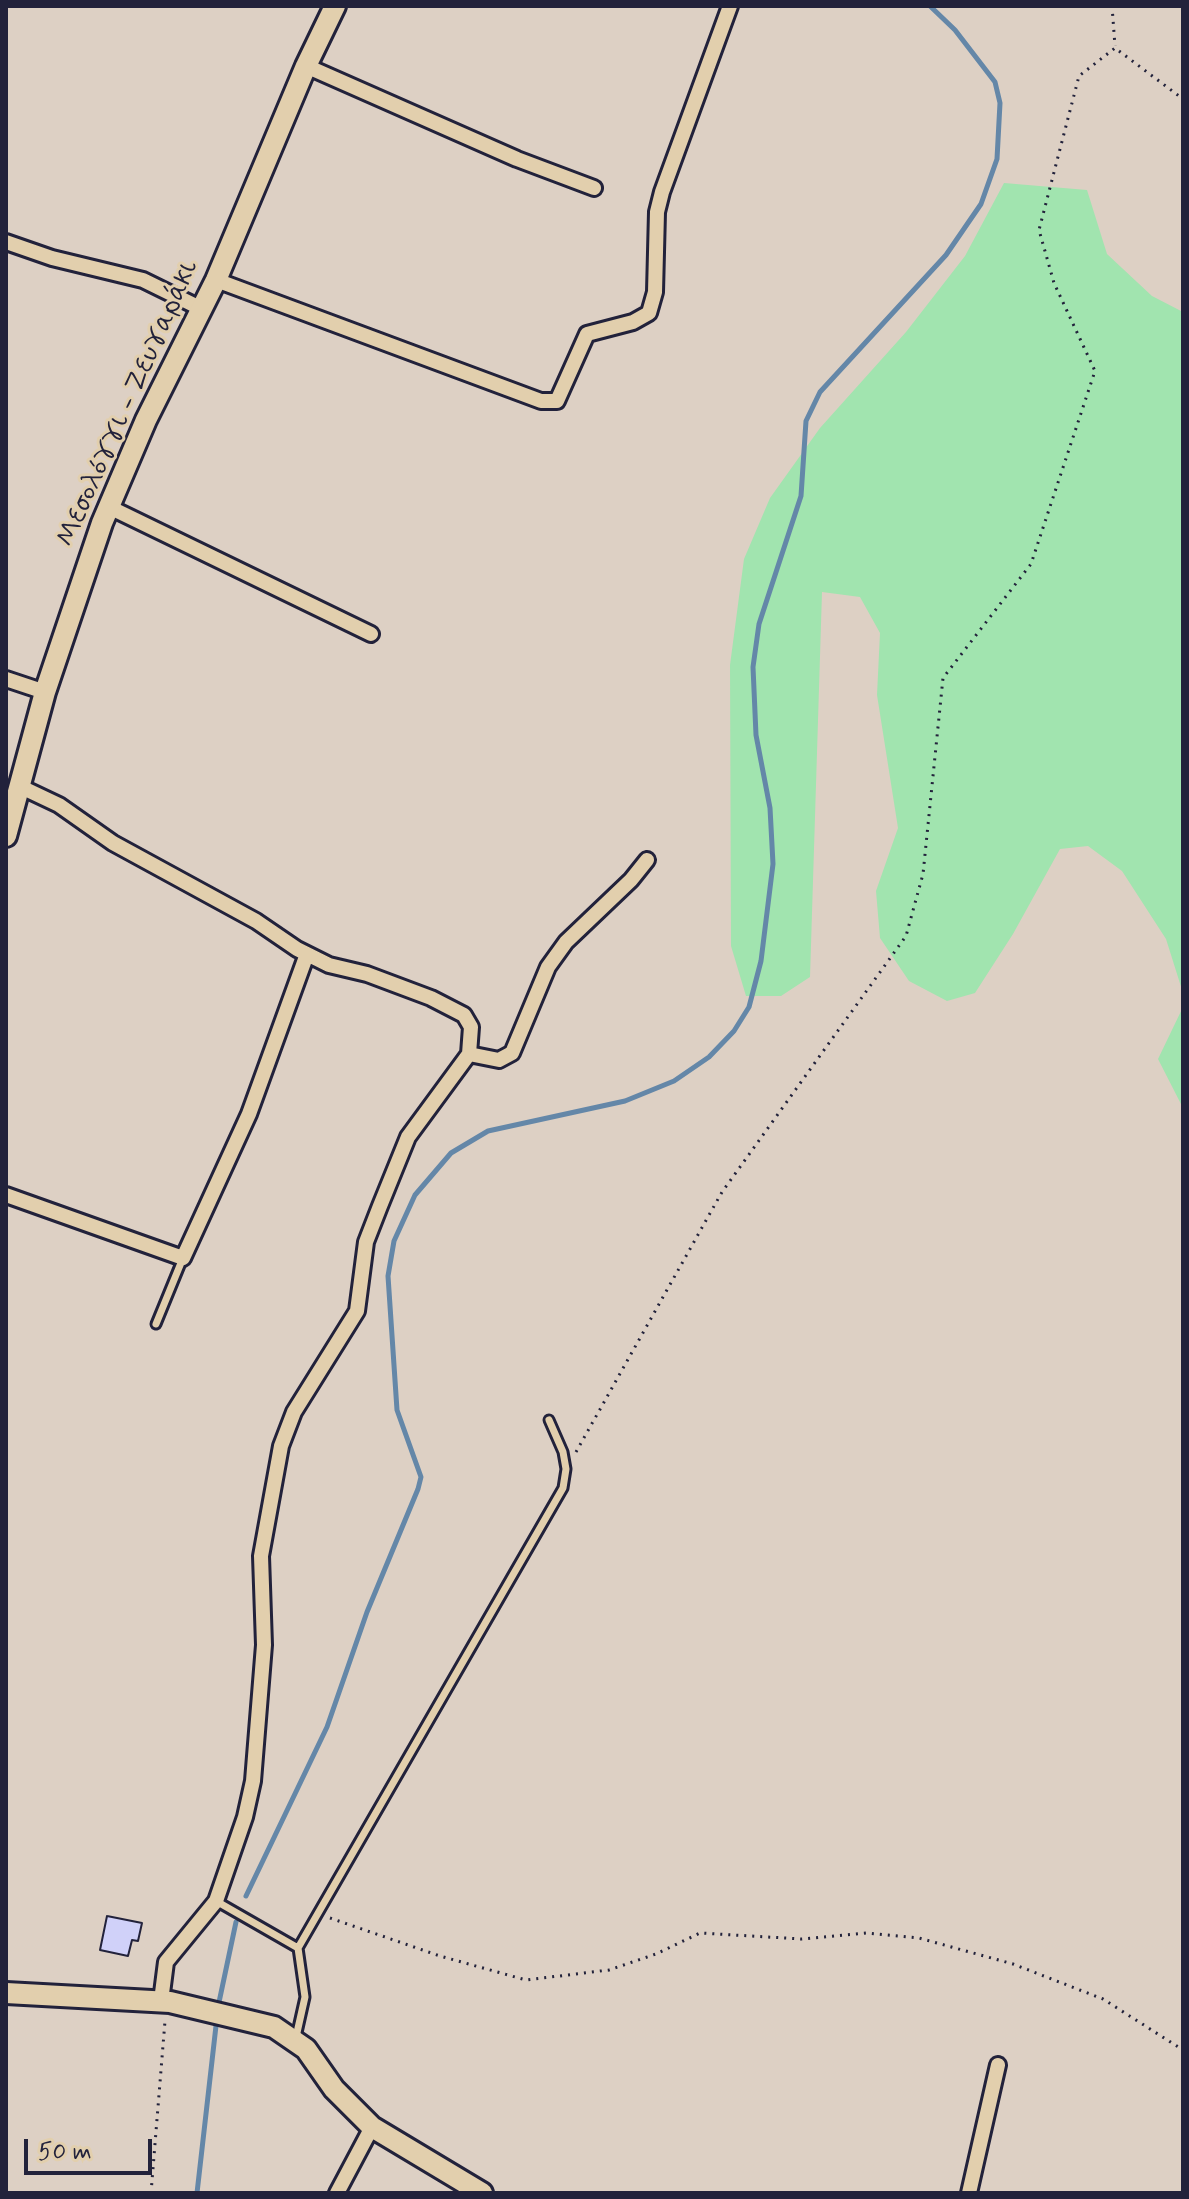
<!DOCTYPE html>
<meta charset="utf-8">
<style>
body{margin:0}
#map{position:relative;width:1189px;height:2199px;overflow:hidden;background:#ddd0c4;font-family:Mynerve,sans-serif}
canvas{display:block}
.frame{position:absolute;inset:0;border:8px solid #22223b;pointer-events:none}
.scale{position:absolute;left:24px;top:2139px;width:128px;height:36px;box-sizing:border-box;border:4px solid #22223b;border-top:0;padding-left:10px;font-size:24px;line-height:28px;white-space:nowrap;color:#22223b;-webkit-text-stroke:6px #e2cfad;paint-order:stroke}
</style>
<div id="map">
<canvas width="1189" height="2199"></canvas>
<div class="frame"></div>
<div class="scale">50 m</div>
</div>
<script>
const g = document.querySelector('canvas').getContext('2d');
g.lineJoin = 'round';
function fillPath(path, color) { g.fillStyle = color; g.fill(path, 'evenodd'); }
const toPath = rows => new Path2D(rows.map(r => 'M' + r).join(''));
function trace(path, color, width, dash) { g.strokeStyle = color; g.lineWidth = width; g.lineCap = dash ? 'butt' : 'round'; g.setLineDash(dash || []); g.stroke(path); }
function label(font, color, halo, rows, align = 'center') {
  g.font = font + ' Mynerve,sans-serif'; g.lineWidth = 6; g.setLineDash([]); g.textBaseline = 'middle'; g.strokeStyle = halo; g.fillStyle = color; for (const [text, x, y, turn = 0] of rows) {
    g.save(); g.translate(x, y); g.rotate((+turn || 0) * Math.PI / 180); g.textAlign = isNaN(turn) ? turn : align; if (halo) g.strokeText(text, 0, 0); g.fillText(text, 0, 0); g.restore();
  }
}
fillPath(toPath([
 [1004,183,1087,190,1107,254,1152,296,1183,312,1183,993,1166,939,1122,871,1088,846,1060,849,1013,934,975,993,947,1001,909,981,880,938,876,891,898,828,877,695,880,633,860,597,822,592,810,977,781,996,746,996,731,946,730,665,744,559,770,498,820,428,906,332,965,256],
 [1183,1007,1183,1108,1158,1059]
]), '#a1e4af');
trace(toPath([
 [246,1896,327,1727,367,1612,418,1489,421,1477,397,1410,388,1276,394,1241,415,1195,451,1153,488,1131,625,1101,674,1081,709,1057,734,1031,749,1007,761,961,773,864,770,808,756,735,753,667,759,624,801,496,806,421,820,392,946,255,981,204,997,159,1000,103,995,82,955,30,930,6],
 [218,2007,236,1922],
 [197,2193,217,2017]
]), '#6487a8', 5);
const building = toPath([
 [107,1916,142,1923,138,1941,132,1940,128,1956,100,1950,107,1916]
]);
fillPath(building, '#d0d1f9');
trace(building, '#22223b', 2);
const lane = toPath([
 [156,1324,183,1258],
 [216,1901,298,1948],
 [296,2037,305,1997,298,1948,563,1488,566,1469,563,1452,549,1420]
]);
const street = toPath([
 [306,66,517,159,594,188],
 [6,242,52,258,143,280,200,308],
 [216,280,541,401,557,401,587,334,633,322,649,313,655,292,657,212,662,192,730,6],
 [109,507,371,634],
 [6,679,45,692],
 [21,787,59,805,113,843,256,921,297,949,329,965,367,974,431,998,464,1015,471,1027,469,1054,408,1137,380,1206,366,1242,357,1311,294,1412,281,1446,261,1556,264,1645,253,1781,245,1817,216,1901,166,1962,161,2001],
 [469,1054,499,1060,512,1053,548,967,566,942,631,880,647,860],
 [6,1195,183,1258,249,1114,307,954],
 [337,2193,372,2127],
 [969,2193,998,2065]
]);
const secondary = toPath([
 [6,836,45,692,102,523,146,420,216,280,306,66,335,6],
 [6,1993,170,2002,274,2027,306,2049,334,2089,372,2127,482,2193]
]);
trace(lane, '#22223b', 13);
trace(street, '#22223b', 20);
trace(secondary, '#22223b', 26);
trace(toPath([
 [1112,6,1115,46],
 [576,1452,722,1192,906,936,923,874,943,678,1031,564,1095,371,1054,283,1039,230,1079,76,1115,48,1183,99],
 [330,1918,440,1956,526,1980,609,1970,656,1954,700,1933,802,1939,867,1933,919,1938,1013,1964,1103,1999,1183,2050],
 [151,2193,165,2021]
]), '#22223b', 3, [2, 6]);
trace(lane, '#e2cfad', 7);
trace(street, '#e2cfad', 14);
trace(secondary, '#e2cfad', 20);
label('28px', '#22223b', '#e2cfad', [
 ["Μεσολόγγι - Ζευγαράκι",129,404,-66]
]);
</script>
